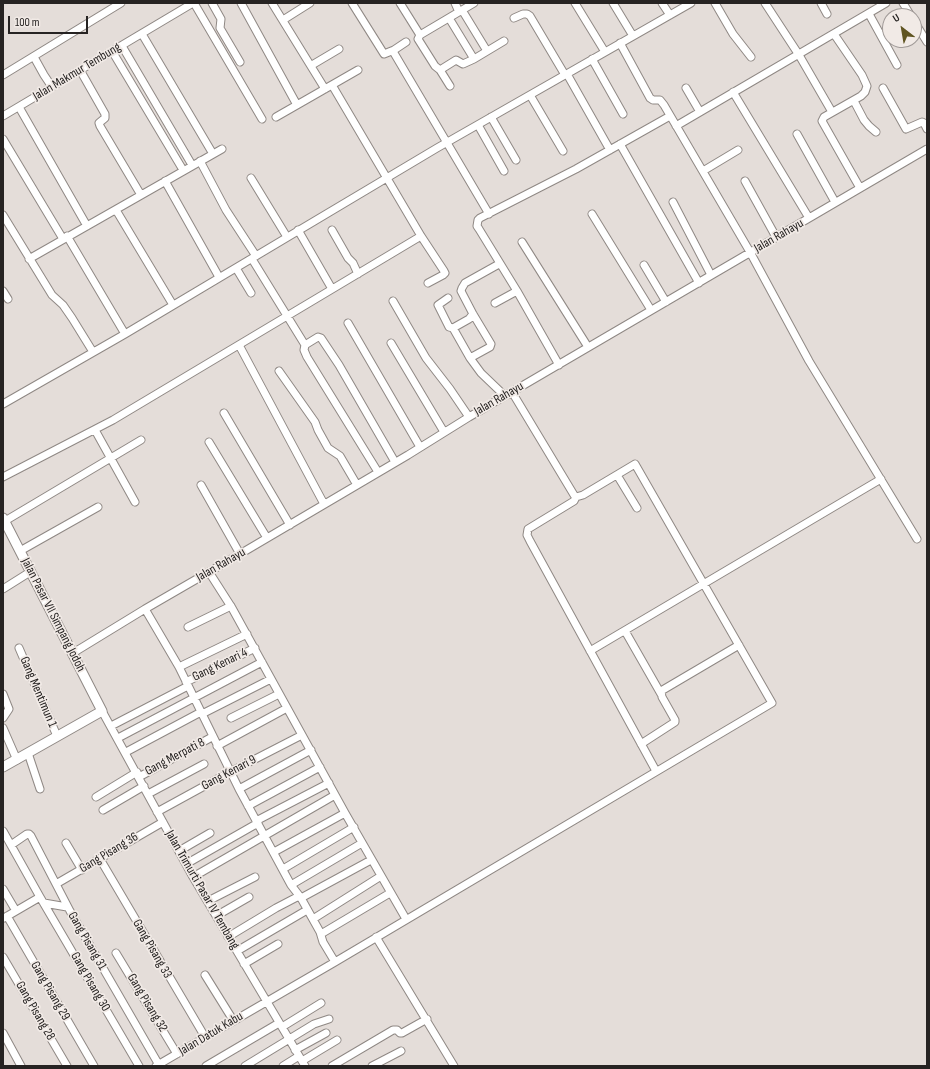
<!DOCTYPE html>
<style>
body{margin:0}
#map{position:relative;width:930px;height:1069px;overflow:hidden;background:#e4ddd9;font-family:"Sofia Sans Condensed",sans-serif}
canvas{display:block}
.frame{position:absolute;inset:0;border:4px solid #262322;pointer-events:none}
.north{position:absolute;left:882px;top:8px;width:40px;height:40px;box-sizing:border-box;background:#f1eae6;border:1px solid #a09a98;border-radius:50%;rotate:329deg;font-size:11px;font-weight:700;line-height:16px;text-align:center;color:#262322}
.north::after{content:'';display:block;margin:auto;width:14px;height:18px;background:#605522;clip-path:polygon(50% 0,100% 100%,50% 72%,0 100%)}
.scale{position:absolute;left:8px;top:16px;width:80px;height:18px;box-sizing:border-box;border:2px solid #262322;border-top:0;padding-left:5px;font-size:12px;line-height:14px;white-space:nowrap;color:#262322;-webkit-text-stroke:3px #f1eae6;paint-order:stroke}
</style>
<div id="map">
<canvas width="930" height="1069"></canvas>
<div class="frame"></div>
<div class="north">U</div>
<div class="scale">100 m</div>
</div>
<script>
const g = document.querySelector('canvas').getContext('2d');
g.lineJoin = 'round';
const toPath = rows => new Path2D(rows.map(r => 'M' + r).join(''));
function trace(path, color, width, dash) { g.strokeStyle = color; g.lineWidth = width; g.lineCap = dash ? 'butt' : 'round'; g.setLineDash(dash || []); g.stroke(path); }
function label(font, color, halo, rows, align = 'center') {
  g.font = font + ' "Sofia Sans Condensed",sans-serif'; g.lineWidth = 3.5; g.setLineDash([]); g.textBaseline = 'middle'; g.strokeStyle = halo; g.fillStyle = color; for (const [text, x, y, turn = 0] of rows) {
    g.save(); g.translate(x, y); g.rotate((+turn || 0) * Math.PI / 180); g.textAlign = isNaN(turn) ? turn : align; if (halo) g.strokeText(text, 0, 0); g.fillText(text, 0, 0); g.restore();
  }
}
const minor = toPath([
 [194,3,262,119],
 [212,3,221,19,220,28,240,62],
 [241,3,297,105],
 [272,3,325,89],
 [352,3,384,54,394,50],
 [400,3,420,35,418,39,435,66,440,70,450,86],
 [455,3,459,12],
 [575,3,605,52],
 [613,3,633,36],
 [662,3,670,15],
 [715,3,733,34,751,57],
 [765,3,799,55,832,112],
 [821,3,827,14],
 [903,3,911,16],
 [462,10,487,51],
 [869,14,897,65],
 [449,18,474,59,504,41],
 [514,18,523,14,527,14,530,16,565,75],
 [283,20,310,3],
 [914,21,927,42],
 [142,34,213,154],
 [834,34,862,75,867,86,865,92,861,96,824,117,822,121,860,188],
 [420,35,474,3],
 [406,42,394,50,394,53,489,214],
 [620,43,650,98,653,100,660,100,664,105,750,252,809,361,917,539],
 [122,46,192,165],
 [112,51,183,170],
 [34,57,44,75,52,87],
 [592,59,623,114],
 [312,65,339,49],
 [80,70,105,114,105,118,99,123,100,126,141,195],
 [440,70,456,60,463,64,474,59],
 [567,74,610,150],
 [3,75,121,3],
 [332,85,421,236,444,271,445,273,443,275,428,283],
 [686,88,700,112],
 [883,88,906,129,922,122,924,123,927,129],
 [733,92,809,218],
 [530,95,563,151],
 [854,101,864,120,869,126,876,132],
 [19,107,87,226],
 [3,116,193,3],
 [276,117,358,70],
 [491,117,516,160],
 [478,125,504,171],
 [676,126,886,3],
 [797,134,835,202],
 [3,139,63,239],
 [620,144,699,283],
 [200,161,226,210,256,256],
 [703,171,738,150],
 [251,178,287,237],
 [165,181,219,277],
 [745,181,776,237],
 [673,202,711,275],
 [116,210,173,305],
 [592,214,651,310],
 [3,215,52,295,63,305,72,318,93,352],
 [298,230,332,289],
 [332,230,348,258,353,263,358,274],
 [67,236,125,334],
 [522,242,588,347],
 [29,259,222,149],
 [252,259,305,345,318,337,321,338,339,365,395,462],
 [644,265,666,302],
 [236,268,251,293],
 [3,291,8,299],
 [448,298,438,305,449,327,453,328,469,319,473,314],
 [393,301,426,358,450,389,469,417],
 [495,303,517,291],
 [348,323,420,447],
 [453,328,470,358,490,347,491,344,473,314,461,291,462,288,465,283,499,264],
 [391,343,444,432],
 [239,345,324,504],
 [305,345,304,350,307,357,378,472],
 [470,358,481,373,505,396],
 [559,365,517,291,479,229,477,226,478,220,480,218,576,169,670,116],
 [279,371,315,422,318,430,328,448,340,456,357,485],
 [512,392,574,495,576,497],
 [3,404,125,334,437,148,691,3],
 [224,413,290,525],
 [95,430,135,502],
 [209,442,267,538],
 [617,475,637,508],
 [3,477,113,420,421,236],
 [201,485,240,554],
 [576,497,574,501,528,529,527,535,530,541,656,771],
 [5,521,141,440],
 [20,551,98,507],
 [209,572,232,608,345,813,406,919],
 [3,589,30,572],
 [145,609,179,667,239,789,291,885,301,898,320,932,323,942,335,962],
 [188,627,231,606],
 [625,631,661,694],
 [19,648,57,736],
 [590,651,881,479],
 [73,653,145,609,240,554,408,455,469,417,927,149],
 [179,667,247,634],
 [186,682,255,648],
 [3,694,9,709,3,718],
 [102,711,193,877,305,1066],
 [202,714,271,679],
 [231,718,279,694],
 [111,726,188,686],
 [3,728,17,760],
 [118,738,262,662],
 [641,744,675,722,675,720,662,697,661,691,739,645],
 [217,746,287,708],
 [126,752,201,712],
 [28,753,40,789],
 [139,777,212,737],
 [239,789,311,750],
 [148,794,204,764],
 [96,797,137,772],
 [248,806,320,767],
 [103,810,144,786],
 [157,812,230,772,302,735],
 [256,821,329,783],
 [3,831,40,897,139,1066],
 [66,843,82,870],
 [11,845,27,834,29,834,31,836,70,911,159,1065],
 [179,851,210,833],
 [274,852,345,813],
 [100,859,205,1037],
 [186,864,258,823],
 [283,869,354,827],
 [193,877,335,795],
 [56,884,163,822],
 [291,885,362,843],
 [3,889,16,911],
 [301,898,371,860],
 [208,901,255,877],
 [44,903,67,907],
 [7,916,94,1066],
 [216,916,249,897],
 [4,918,40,897],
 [313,919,381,876],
 [321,934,390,893],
 [228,937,276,908,299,896],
 [376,937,454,1066],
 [237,951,307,910],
 [116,953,177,1054],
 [3,957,67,1066],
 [244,964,278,944],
 [205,975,233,1020],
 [282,1027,321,1003],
 [3,1033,21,1066],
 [295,1050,326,1033],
 [302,1061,337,1040],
 [156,1066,335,962,772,703,635,464,583,495,576,497],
 [206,1066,279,1023],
 [245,1066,314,1024,329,1019],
 [283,1066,299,1056],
 [332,1066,393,1030,397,1030,400,1033,402,1033,427,1019],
 [372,1066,401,1051]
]);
const major = toPath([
 [3,518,102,711,3,767]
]);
trace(minor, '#8f8884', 9);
trace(major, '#8f8884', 11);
trace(minor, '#fff', 7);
trace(major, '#fff', 9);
label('13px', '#262322', '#f1eae6', [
 ["Jalan Makmur Tembung",77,72,-31],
 ["Jalan Rahayu",779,236,-30],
 ["Jalan Rahayu",499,399,-30],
 ["Jalan Rahayu",221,565,-30],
 ["Jalan Pasar VII Simpang Jodoh",53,615,63],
 ["Gang Kenari 4",220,665,-26],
 ["Gang Mentimun 1",38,692,67],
 ["Gang Merpati 8",175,757,-28],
 ["Gang Kenari 9",229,773,-28],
 ["Gang Pisang 36",109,853,-31],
 ["Jalan Trimurti Pasar IV Tembang",202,890,60],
 ["Gang Pisang 31",87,941,60],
 ["Gang Pisang 33",152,949,60],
 ["Gang Pisang 30",90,982,60],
 ["Gang Pisang 29",50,991,60],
 ["Gang Pisang 32",147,1003,59],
 ["Gang Pisang 28",35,1011,60],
 ["Jalan Datuk Kabu",211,1034,-31]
]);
</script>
